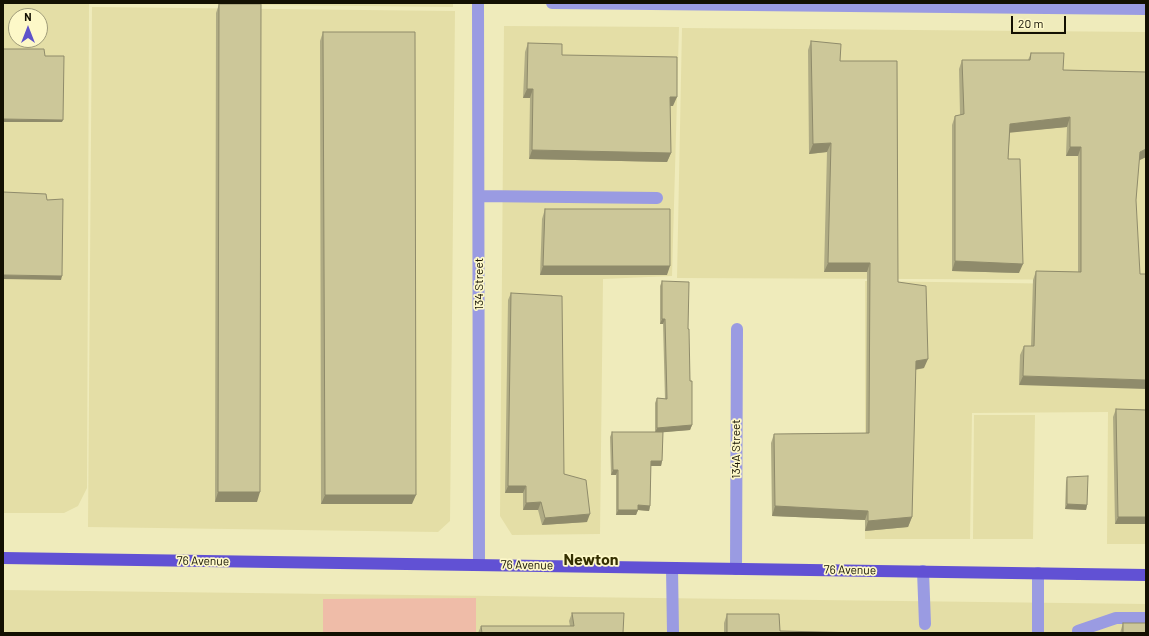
<!DOCTYPE html>
<style>
body{margin:0}
#map{position:relative;width:1149px;height:636px;overflow:hidden;background:#efebbb;font-family:Barlow,sans-serif}
canvas{display:block}
.frame{position:absolute;inset:0;border:4px solid #131002;pointer-events:none}
.north{position:absolute;left:8px;top:8px;width:40px;height:40px;box-sizing:border-box;background:#fdf8c8;border:1px solid #9f9b79;border-radius:50%;rotate:0deg;font-size:11px;font-weight:700;line-height:16px;text-align:center;color:#131002}
.north::after{content:'';display:block;margin:auto;width:14px;height:18px;background:#5e52ca;clip-path:polygon(50% 0,100% 100%,50% 72%,0 100%)}
.scale{position:absolute;left:1011px;top:16px;width:55px;height:18px;box-sizing:border-box;border:2px solid #131002;border-top:0;padding-left:5px;font-size:12px;line-height:14px;white-space:nowrap;color:#131002;-webkit-text-stroke:3px #fdf8c8;paint-order:stroke}
</style>
<div id="map">
<canvas width="1149" height="636"></canvas>
<div class="frame"></div>
<div class="north">N</div>
<div class="scale">20 m</div>
</div>
<script>
const g = document.querySelector('canvas').getContext('2d');
g.lineJoin = 'round';
function fillPath(path, color) { g.fillStyle = color; g.fill(path, 'evenodd'); }
const toPath = rows => new Path2D(rows.map(r => 'M' + r).join(''));
function trace(path, color, width, dash) { g.strokeStyle = color; g.lineWidth = width; g.lineCap = dash ? 'butt' : 'round'; g.setLineDash(dash || []); g.stroke(path); }
function label(font, color, halo, rows, align = 'center') {
  g.font = font + ' Barlow,sans-serif'; g.lineWidth = 3.5; g.setLineDash([]); g.textBaseline = 'middle'; g.strokeStyle = halo; g.fillStyle = color; for (const [text, x, y, turn = 0] of rows) {
    g.save(); g.translate(x, y); g.rotate((+turn || 0) * Math.PI / 180); g.textAlign = isNaN(turn) ? turn : align; if (halo) g.strokeText(text, 0, 0); g.fillText(text, 0, 0); g.restore();
  }
}
fillPath(toPath([
 [3,3,453,3,453,7,89,3,87,488,78,506,64,513,3,513],
 [16,16,40,16,40,40,16,40],
 [92,7,455,11,450,521,438,532,88,527],
 [504,26,679,27,672,276,603,279,600,534,512,535,500,516],
 [682,28,1146,32,1146,280,677,278],
 [865,281,1146,285,1146,544,1107,544,1108,412,972,413,970,539,865,539],
 [974,415,1035,415,1033,539,973,539],
 [3,590,1146,604,1146,633,3,633]
]), '#e4dea6');
fillPath(toPath([
 [476,598,476,633,323,633,323,599]
]), '#efbca8');
trace(toPath([
 [478,3,479,565],
 [552,3,1146,9],
 [479,196,657,198],
 [672,568,673,633],
 [736,569,737,329],
 [923,571,925,624],
 [1038,573,1038,633],
 [1078,633,1078,631,1116,618,1146,618]
]), '#9a9be2', 12);
trace(toPath([
 [3,558,1146,575]
]), '#6151d4', 12);
fillPath(toPath([
 [219,4,257,502,215,502,216,13],
 [323,32,412,504,321,504,320,41],
 [811,41,840,61,898,282,924,368,915,370,912,517,908,527,865,531,865,520,772,516,771,443,774,434,866,433,867,272,824,272,827,152,809,154,808,50],
 [528,43,562,55,673,106,670,106,671,153,667,162,529,159,530,98,523,98,525,52],
 [1031,53,1063,70,1146,72,1146,157,1139,160,1136,200,1019,385,1020,355,1024,346,1031,346,1033,280,1036,271,1078,272,1078,156,1066,156,1067,127,1010,132,1008,159,1019,273,952,271,952,125,955,116,960,115,959,69,962,60,1028,60],
 [545,209,667,275,540,275,542,219],
 [662,281,688,329,692,425,690,430,663,432,662,461,661,466,651,466,650,506,649,511,638,510,636,515,616,515,616,475,611,475,610,437,612,432,655,432,655,403,657,398,665,399,663,324,660,324,660,286],
 [511,293,564,474,587,522,542,525,538,510,523,510,523,493,505,493,508,300],
 [1116,409,1146,410,1146,524,1115,524,1113,417],
 [1067,477,1087,505,1086,510,1065,509,1066,482],
 [572,613,623,633,478,633,481,626,570,626,569,621],
 [727,614,780,631,863,633,724,633,724,623],
 [1123,623,1146,633,1120,633]
]), '#afab84');
fillPath(toPath([
 [527,89,533,89,530,98,523,98],
 [670,97,677,97,673,106,667,106],
 [1070,117,1067,127,1007,133,1010,124],
 [3,119,63,120,62,122,3,122],
 [831,143,827,152,809,154,813,144],
 [1070,147,1081,147,1078,156,1066,156],
 [1146,149,1146,157,1136,162,1140,152],
 [532,150,671,153,667,162,529,159],
 [955,261,1023,264,1019,273,952,271],
 [828,263,870,263,867,272,824,272],
 [543,266,670,266,667,275,540,275],
 [3,275,62,276,61,280,3,279],
 [662,319,665,319,663,324,660,324],
 [928,359,924,368,912,370,916,361],
 [1023,376,1146,380,1146,389,1019,385],
 [692,425,690,430,655,433,657,428],
 [651,461,662,461,661,466,649,466],
 [613,470,618,470,616,475,611,475],
 [508,486,526,486,523,493,505,493],
 [218,492,260,492,257,502,215,502],
 [325,495,416,495,412,504,321,504],
 [541,502,538,510,523,510,526,503],
 [1067,504,1087,505,1086,510,1065,509],
 [638,505,650,506,649,511,638,510,636,515,616,515,618,510],
 [775,506,868,511,865,520,772,516],
 [590,514,587,522,542,525,545,518],
 [912,517,908,527,865,531,868,521],
 [1118,517,1146,517,1146,524,1115,524]
]), '#8f8b6b');
const building = toPath([
 [219,4,261,4,260,492,218,492,219,4],
 [323,32,415,32,416,495,325,495,323,32],
 [811,41,841,44,840,61,897,61,898,282,926,286,928,359,916,361,912,517,868,521,868,511,775,506,774,434,869,433,870,263,828,263,831,143,813,144,811,41],
 [528,43,562,44,562,55,677,57,677,97,670,97,671,153,532,150,533,89,527,89,528,43],
 [3,49,44,49,45,56,64,56,63,120,3,119,3,49],
 [1031,53,1064,53,1063,70,1146,72,1146,149,1140,152,1136,200,1140,274,1146,274,1146,380,1023,376,1024,346,1034,346,1036,271,1081,272,1081,147,1070,147,1070,117,1010,124,1008,159,1020,159,1023,264,955,261,955,116,964,114,962,60,1030,60,1031,53],
 [3,192,46,194,47,200,63,199,62,276,3,275,3,192],
 [545,209,670,209,670,266,543,266,545,209],
 [662,281,689,282,688,329,689,329,690,381,692,381,692,425,657,428,657,398,667,399,665,319,662,319,662,281],
 [511,293,562,296,564,474,586,480,590,514,545,518,541,502,526,503,526,486,508,486,511,293],
 [1116,409,1146,410,1146,517,1118,517,1116,409],
 [612,432,663,432,662,461,651,461,650,506,638,505,638,510,618,510,618,470,613,470,612,432],
 [1088,476,1087,505,1067,504,1067,477,1088,476],
 [572,613,624,613,623,633,482,633,481,626,574,626,572,613],
 [727,614,779,614,780,631,863,633,727,633,727,614],
 [1123,623,1146,623,1146,633,1123,633,1123,623]
]);
fillPath(building, '#ccc799');
trace(building, '#8f8b6b', 1);
label('12px', '#131002', '#fdf8c8', [
 ["134 Street",479,284,-90],
 ["134A Street",736,449,-90],
 ["76 Avenue",203,561,1],
 ["76 Avenue",527,565,1],
 ["76 Avenue",850,570,1]
]);
label('bold 16px', '#342f01', '#fdf8c8', [
 ["Newton",591,560]
]);
</script>
